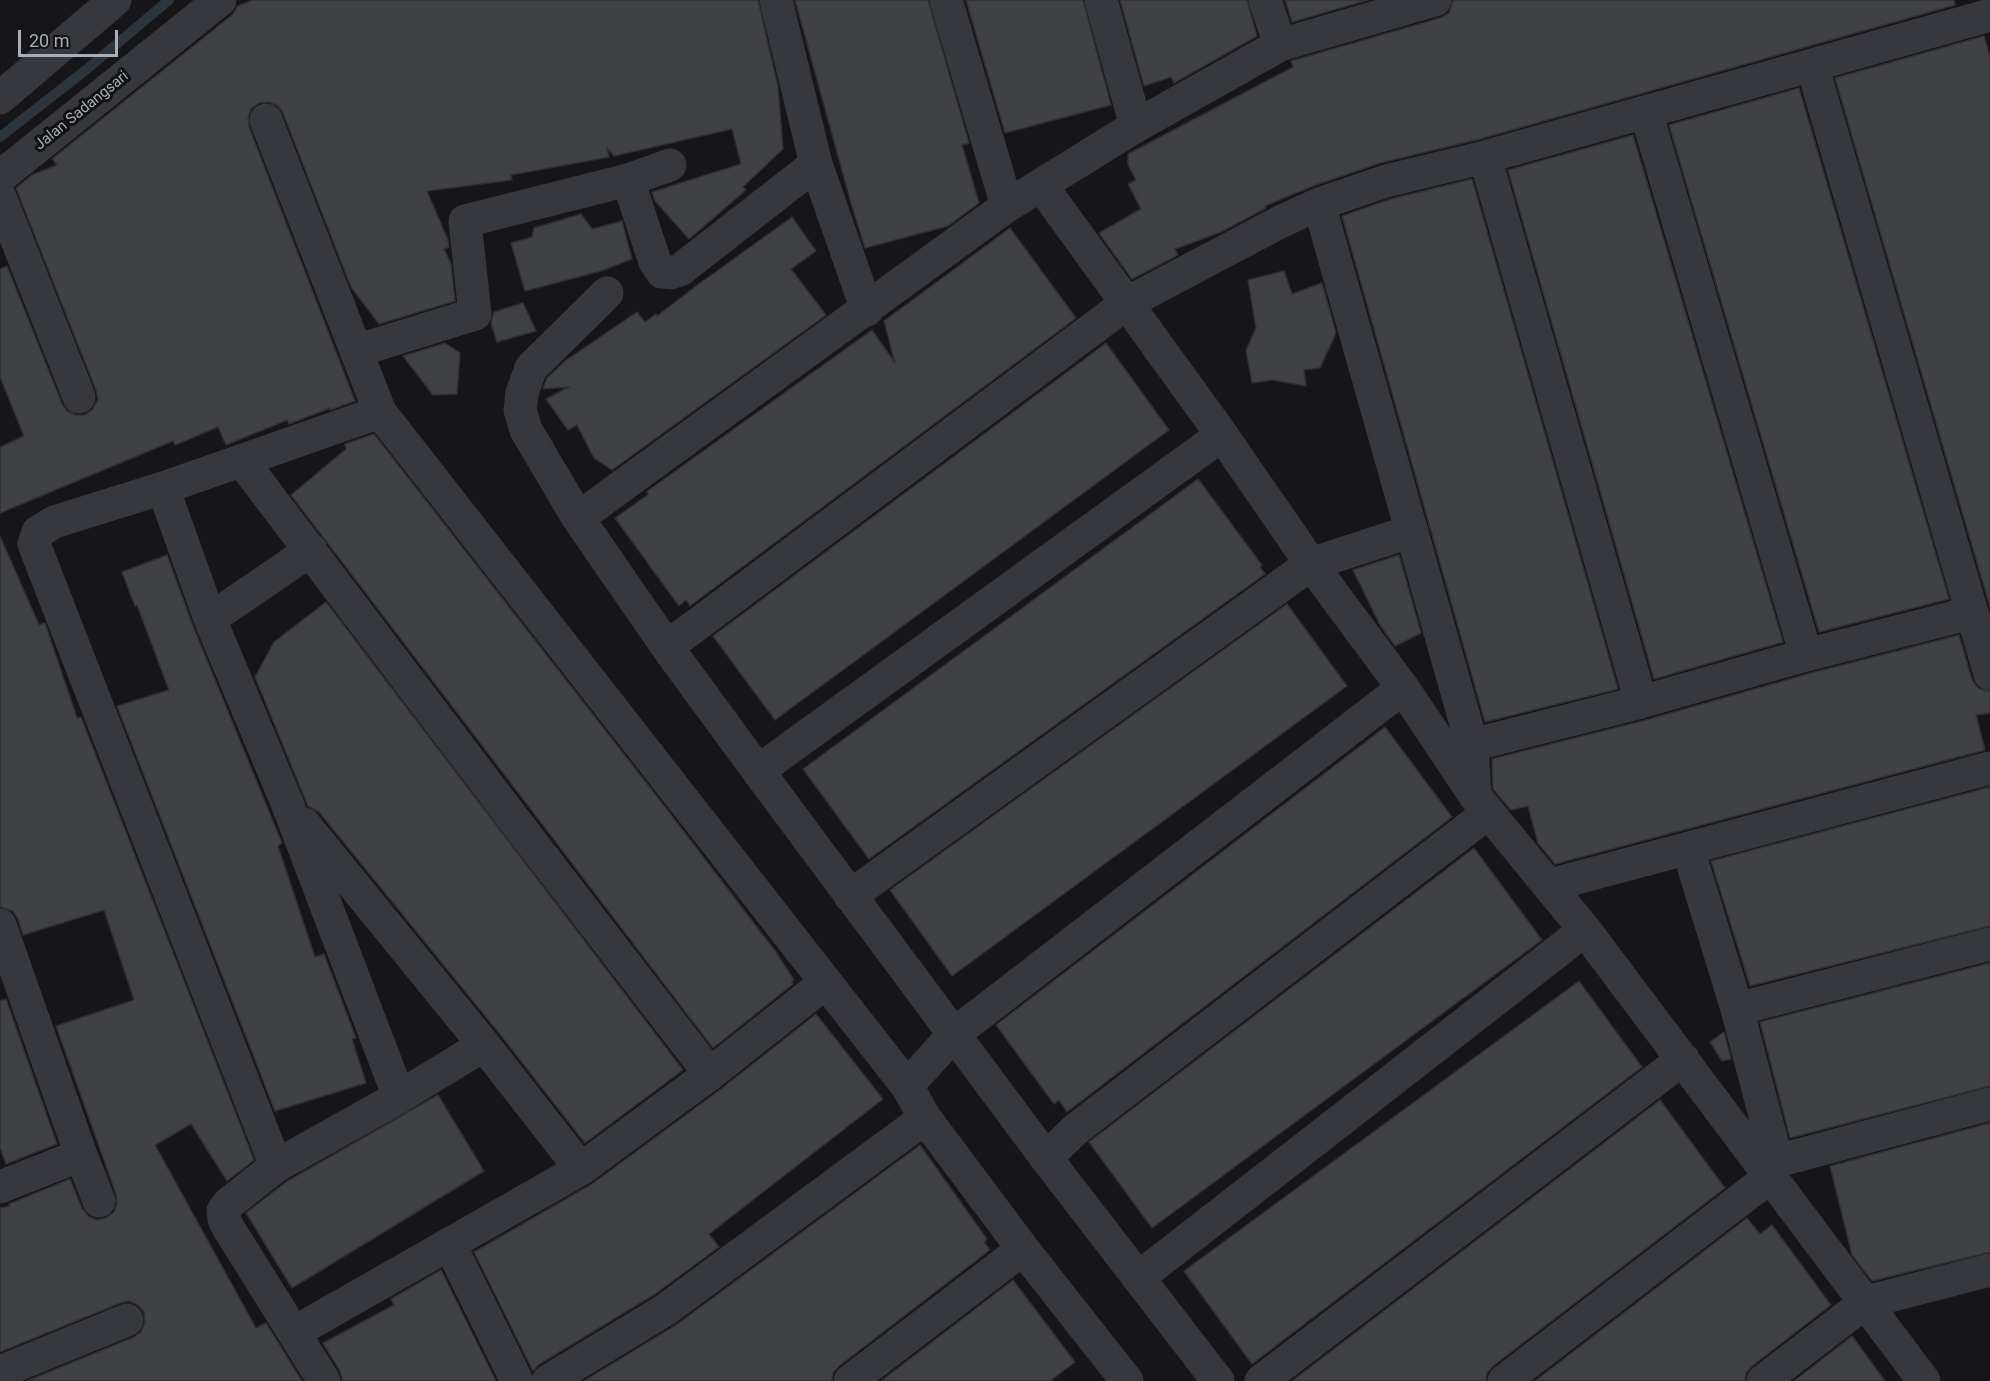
<!DOCTYPE html>
<style>
body{margin:0}
#map{position:relative;width:1990px;height:1381px;overflow:hidden;background:#161618;font-family:Roboto,sans-serif}
canvas{display:block}
.scale{position:absolute;left:18px;top:30px;width:100px;height:27px;box-sizing:border-box;border:3px solid #a8adb8;border-top:0;padding-left:8px;font-size:18px;line-height:21px;white-space:nowrap;color:#a8adb8;-webkit-text-stroke:4px #111113;paint-order:stroke}
</style>
<div id="map">
<canvas width="1990" height="1381"></canvas>
<div class="scale">20 m</div>
</div>
<script>
const g = document.querySelector('canvas').getContext('2d');
g.lineJoin = 'round';
const toPath = rows => new Path2D(rows.map(r => 'M' + r).join(''));
function trace(path, color, width, dash) { g.strokeStyle = color; g.lineWidth = width; g.lineCap = dash ? 'butt' : 'round'; g.setLineDash(dash || []); g.stroke(path); }
function fillPath(path, color) { g.fillStyle = color; g.fill(path, 'evenodd'); }
function label(font, color, halo, rows, align = 'center') {
  g.font = font + ' Roboto,sans-serif'; g.lineWidth = 6; g.setLineDash([]); g.textBaseline = 'middle'; g.strokeStyle = halo; g.fillStyle = color; for (const [text, x, y, turn = 0] of rows) {
    g.save(); g.translate(x, y); g.rotate((+turn || 0) * Math.PI / 180); g.textAlign = isNaN(turn) ? turn : align; if (halo) g.strokeText(text, 0, 0); g.fillText(text, 0, 0); g.restore();
  }
}
trace(toPath([
 [0,137,87,69,169,0]
]), '#2c353c', 10);
const building = toPath([
 [253,0,758,0,778,87,783,149,743,187,746,190,689,239,655,201,652,192,741,164,732,129,614,156,607,148,609,157,511,175,512,180,427,191,448,240,449,247,444,249,451,264,455,301,379,324,351,287,283,113,278,106,269,102,259,103,251,109,248,117,249,127,355,401,330,410,330,408,289,424,287,420,226,445,218,427,175,445,173,441,0,513,0,447,24,436,0,377,0,269,7,266,62,404,67,411,76,415,85,415,93,409,98,399,96,390,16,188,32,175,57,165,52,159,232,15,238,6,253,0],
 [795,0,928,0,969,143,962,145,979,203,948,226,865,248,851,203,795,0],
 [966,0,1083,0,1111,105,1005,133,966,0],
 [1120,0,1247,0,1257,36,1174,83,1171,77,1144,86,1120,0],
 [1285,0,1368,0,1292,22,1285,0],
 [1453,0,1954,0,1955,5,1480,139,1380,163,1313,186,1265,206,1266,208,1221,232,1175,249,1178,255,1132,279,1099,233,1141,209,1128,184,1136,180,1128,165,1128,154,1293,67,1291,61,1440,18,1449,13,1453,0],
 [1984,36,1990,57,1990,607,1835,78,1984,36],
 [1799,88,1949,599,1819,632,1669,125,1799,88],
 [1633,135,1783,642,1654,679,1508,170,1633,135],
 [1472,179,1618,689,1485,722,1342,216,1391,199,1472,179],
 [581,214,592,229,622,221,632,259,601,271,525,291,511,243,532,237,534,228,581,214],
 [792,217,816,251,791,269,826,315,612,470,594,458,577,425,568,430,546,399,569,387,543,389,547,378,565,361,637,312,645,322,656,314,657,316,696,286,792,217],
 [1010,228,1076,318,690,606,686,600,679,606,615,518,649,494,646,492,872,330,895,363,884,321,1010,228],
 [1284,271,1292,294,1322,283,1336,333,1320,368,1304,370,1306,386,1272,380,1252,383,1246,350,1256,328,1248,280,1284,271],
 [523,303,536,331,497,342,491,323,494,312,523,303],
 [445,343,460,353,457,394,433,395,403,356,445,343],
 [1106,343,1169,430,775,720,713,636,1106,343],
 [374,434,662,803,776,952,794,980,792,982,793,984,713,1048,291,495,346,449,345,444,374,434],
 [1198,479,1262,565,1260,567,1265,574,869,859,803,769,1198,479],
 [0,536,39,625,45,623,77,718,81,717,254,1160,227,1181,191,1124,155,1145,256,1328,266,1323,302,1381,27,1381,134,1337,141,1332,145,1323,144,1312,138,1305,129,1301,120,1303,0,1352,0,1208,10,1206,9,1204,70,1179,82,1208,88,1216,97,1220,106,1218,114,1212,117,1204,116,1194,56,1026,134,1000,104,910,23,935,18,919,13,911,0,907,0,536],
 [167,555,193,626,282,843,278,846,315,957,324,954,356,1038,352,1039,366,1083,275,1111,117,706,169,690,137,605,135,606,122,572,167,555],
 [1399,555,1421,633,1395,646,1380,625,1353,570,1399,555],
 [326,602,683,1070,585,1143,499,1033,319,812,308,806,255,677,274,642,326,602],
 [1287,604,1347,686,952,976,890,890,1287,604],
 [1959,635,1972,680,1978,688,1990,692,1990,713,1976,715,1985,750,1555,864,1538,843,1528,806,1511,810,1493,789,1492,759,1646,720,1811,673,1959,635],
 [1385,727,1452,817,1067,1112,1059,1100,1054,1104,996,1025,1385,727],
 [1990,787,1990,926,1750,986,1711,861,1990,787],
 [1474,848,1542,940,1152,1228,1089,1142,1474,848],
 [1990,963,1990,1086,1790,1138,1760,1022,1990,963],
 [1579,981,1642,1067,1252,1364,1184,1271,1579,981],
 [6,999,57,1144,6,1164,0,1147,0,1001,6,999],
 [816,1014,883,1099,709,1234,719,1247,655,1294,538,1365,533,1371,474,1252,592,1184,721,1089,816,1014],
 [1724,1032,1731,1059,1722,1061,1710,1042,1724,1032],
 [438,1095,484,1171,292,1288,246,1213,286,1182,438,1095],
 [1660,1100,1725,1188,1493,1366,1487,1373,1486,1381,1292,1381,1660,1100],
 [1990,1123,1990,1252,1872,1281,1852,1255,1830,1166,1990,1123],
 [920,1145,987,1239,984,1242,990,1250,839,1366,833,1373,832,1381,584,1381,676,1325,920,1145],
 [1747,1218,1760,1234,1772,1225,1831,1305,1752,1366,1746,1373,1745,1381,1535,1381,1747,1218],
 [441,1270,496,1381,343,1381,340,1371,323,1343,394,1305,391,1299,441,1270],
 [1013,1280,1075,1362,1050,1381,881,1381,1013,1280],
 [1852,1336,1885,1381,1794,1381,1852,1336]
]);
fillPath(building, '#404145');
trace(building, '#303034', 1.5);
trace(toPath([
 [776,0,816,164,867,310],
 [946,0,1007,206],
 [1101,0,1136,126],
 [1265,0,1280,45],
 [1812,65,1990,674],
 [0,98,115,0],
 [1646,112,1806,655],
 [266,120,380,412,907,1086,925,1118,1023,1249,1127,1381],
 [1485,157,1641,702],
 [0,177,220,0],
 [628,180,655,262,662,272,670,273,680,270,816,164],
 [1041,185,1222,435,1311,564,1403,688,1475,796,1585,930,1924,1381],
 [0,197,79,397],
 [1319,204,1472,745,1475,796],
 [607,293,531,368,522,393,520,410,526,430,578,518,667,647,758,771,1046,1158,1218,1381],
 [356,351,475,314,465,221,628,180,670,165],
 [242,461,515,821,710,1074],
 [163,488,210,619,287,803,399,1097],
 [578,518,1007,206,1136,126,1280,45,1435,0],
 [210,619,311,550],
 [667,647,1127,303,1280,222,1319,204,1386,181,1485,157,1990,15],
 [1472,745,1641,702,1806,655,1971,613],
 [758,771,1222,435],
 [304,824,484,1045,581,1169],
 [1550,885,1990,768],
 [850,896,1311,564,1412,531],
 [0,925,81,1155,0,1187],
 [1737,1009,1990,944],
 [907,1086,954,1034,1403,688],
 [81,1155,99,1201],
 [1046,1158,1076,1129,1488,813],
 [1777,1161,1990,1104],
 [276,1166,34,544,38,532,54,522,163,488,380,412],
 [450,1245,517,1381],
 [1138,1278,1585,930],
 [295,1332,581,1169,710,1074,825,983],
 [0,1372,127,1320],
 [324,1381,229,1229,224,1219,223,1211,228,1204,276,1166,399,1097,484,1045],
 [548,1381,665,1310,925,1118],
 [850,1381,1023,1249],
 [1261,1381,1683,1059],
 [1504,1381,1770,1177,1777,1161,1737,1009,1688,849],
 [1763,1381,1866,1302,1990,1270]
]), '#37383d', 33);
label('15px', '#a8adb8', '#111113', [
 ["Jalan Sadangsari",82,111,-39]
]);
</script>
